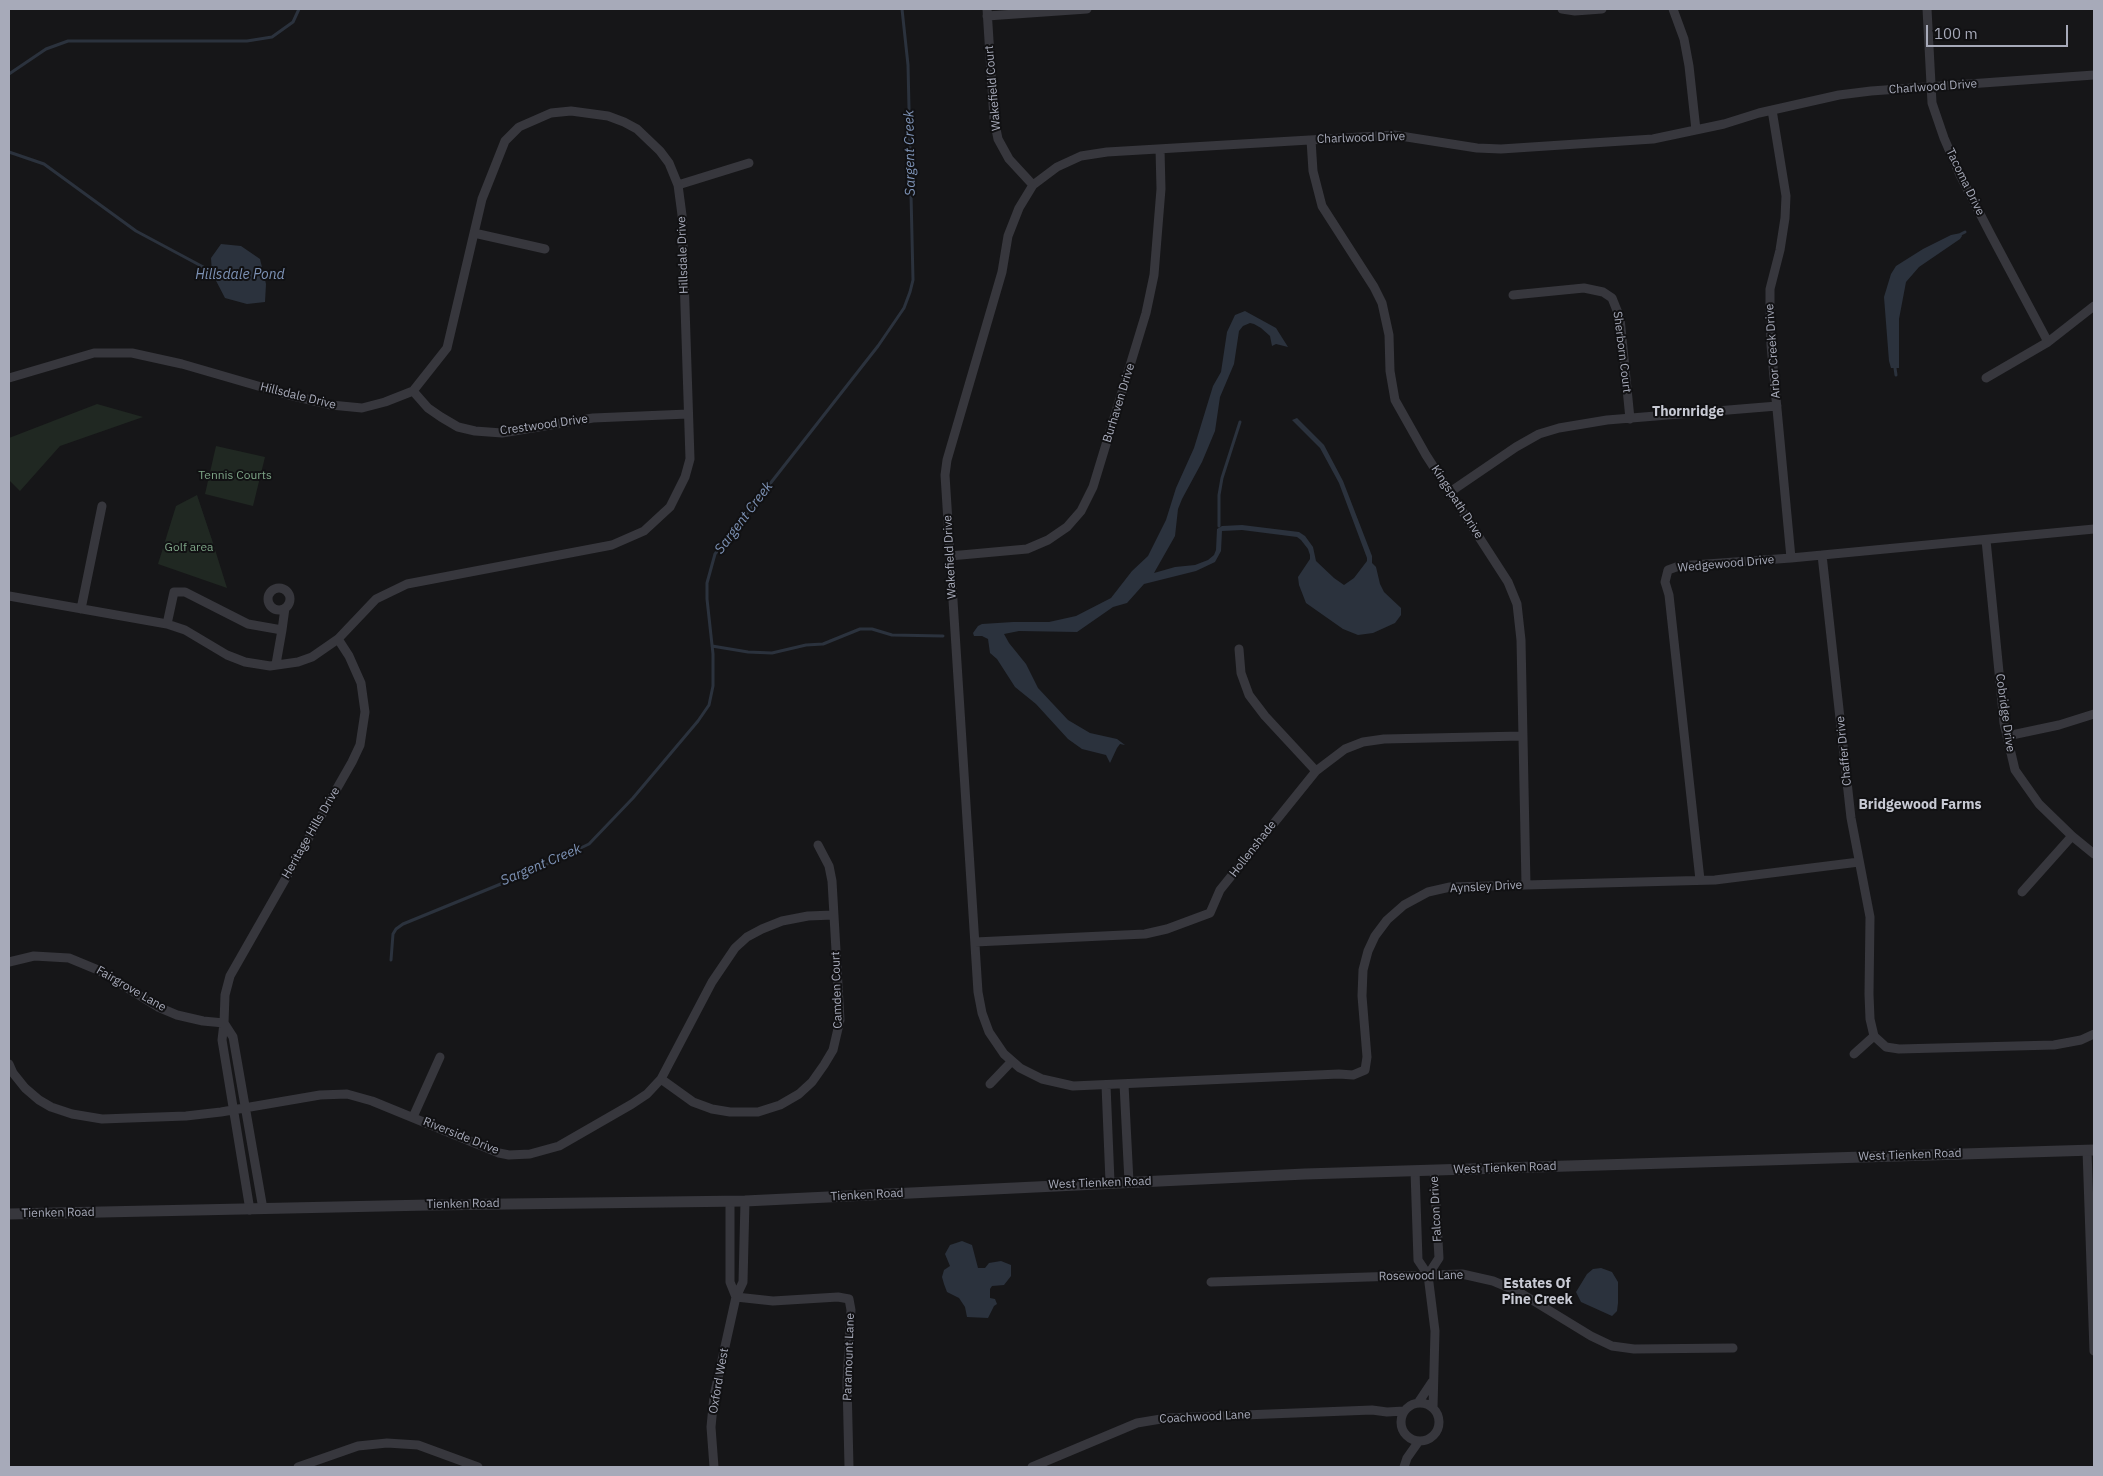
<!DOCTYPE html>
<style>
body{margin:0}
#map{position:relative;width:2103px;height:1476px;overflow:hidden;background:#161618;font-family:"IBM Plex Sans",sans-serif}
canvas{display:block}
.frame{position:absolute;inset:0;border:10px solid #a7aab9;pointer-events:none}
.scale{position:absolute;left:1926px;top:25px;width:142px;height:22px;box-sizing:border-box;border:2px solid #a7aab9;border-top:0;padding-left:6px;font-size:15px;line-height:18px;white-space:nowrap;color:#a7aab9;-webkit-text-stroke:4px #111113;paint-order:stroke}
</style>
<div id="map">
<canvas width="2103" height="1476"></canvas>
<div class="frame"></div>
<div class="scale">100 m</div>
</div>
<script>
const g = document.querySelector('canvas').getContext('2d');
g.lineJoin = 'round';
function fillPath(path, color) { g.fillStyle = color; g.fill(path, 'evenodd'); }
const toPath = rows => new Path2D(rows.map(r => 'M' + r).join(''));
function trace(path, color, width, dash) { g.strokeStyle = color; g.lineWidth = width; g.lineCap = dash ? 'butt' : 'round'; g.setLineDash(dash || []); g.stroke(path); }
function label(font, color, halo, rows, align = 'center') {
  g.font = font + ' "IBM Plex Sans",sans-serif'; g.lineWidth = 4; g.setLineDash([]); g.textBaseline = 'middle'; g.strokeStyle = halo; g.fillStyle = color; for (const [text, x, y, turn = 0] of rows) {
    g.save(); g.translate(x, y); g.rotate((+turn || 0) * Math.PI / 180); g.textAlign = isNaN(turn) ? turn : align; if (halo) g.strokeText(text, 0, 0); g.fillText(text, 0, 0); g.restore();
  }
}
fillPath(toPath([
 [97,404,143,417,60,446,20,491,9,480,9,438],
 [216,446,265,457,253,506,205,494],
 [197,495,212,540,227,588,158,564,176,506]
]), '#202822');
fillPath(toPath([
 [1961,233,1962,236,1960,239,1919,267,1906,282,1899,319,1899,368,1891,368,1889,361,1884,297,1891,274,1896,266,1923,249,1951,235],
 [221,244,241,246,260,259,266,284,265,302,247,304,225,298,212,273,211,258],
 [1245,311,1276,328,1288,347,1276,344,1272,346,1270,336,1261,328,1254,324,1250,323,1243,326,1239,331,1234,364,1220,397,1215,431,1202,462,1182,499,1178,509,1175,536,1154,573,1175,567,1195,565,1208,560,1214,555,1216,550,1217,529,1222,526,1242,525,1299,532,1305,536,1313,547,1316,561,1334,578,1344,585,1354,578,1367,561,1367,558,1339,483,1320,448,1292,420,1297,418,1324,445,1343,481,1372,556,1372,563,1376,567,1380,584,1384,592,1401,608,1401,615,1395,623,1373,633,1358,635,1343,629,1306,603,1299,585,1298,577,1310,559,1310,555,1308,549,1301,540,1297,537,1242,530,1222,531,1221,551,1215,562,1196,571,1144,584,1127,603,1113,607,1077,632,1019,631,1004,634,1009,643,1026,664,1038,688,1068,720,1090,733,1117,739,1125,745,1120,744,1117,748,1110,763,1106,755,1082,749,1068,739,1036,704,1015,687,997,659,990,653,988,639,982,636,974,636,973,633,978,626,982,624,1013,622,1049,622,1076,616,1111,598,1132,571,1148,556,1166,520,1176,488,1194,448,1213,386,1221,372,1227,332,1235,315],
 [962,1241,972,1245,978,1268,985,1268,989,1263,1001,1261,1011,1265,1011,1276,1004,1285,992,1286,990,1289,990,1298,995,1299,997,1304,994,1306,988,1318,967,1317,965,1307,959,1298,947,1292,944,1284,942,1277,944,1270,950,1266,945,1254,950,1245],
 [1601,1268,1612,1272,1618,1282,1618,1303,1617,1311,1612,1316,1581,1302,1576,1292,1587,1274,1593,1269]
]), '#2b323d');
trace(toPath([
 [9,74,46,49,68,41,247,41,272,37,293,22,299,9],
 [9,152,44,164,136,231,207,269],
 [1961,234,1965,232],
 [1895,368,1896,375],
 [1219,526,1219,495,1222,478,1240,422],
 [712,646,748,652,772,653,806,645,823,644,860,629,872,629,892,635,943,636],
 [391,960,393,934,396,929,403,924,535,870,589,844,633,798,698,721,709,705,713,686,713,654,707,599,707,583,715,554,878,346,904,308,910,292,913,280,908,65,902,9]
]), '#2b323d', 3);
trace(toPath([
 [987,9,994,119,998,139,1009,159,1033,185],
 [1562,9,1575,11,1602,9],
 [1673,9,1684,39,1689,66,1696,130],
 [1927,9,1932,103,1944,138,1960,175,1991,235,2048,342],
 [987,16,1087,9],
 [1772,110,1786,196,1785,218,1780,250,1770,289,1770,305,1771,345,1791,558],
 [1311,140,1313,171,1322,206,1374,287,1382,303,1389,335,1390,371,1395,400,1426,455,1508,582,1517,604,1521,640,1526,885],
 [678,185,749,163],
 [474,233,545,249],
 [1513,295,1584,288,1603,292,1612,298,1620,318,1630,419],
 [9,378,94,353,132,353,182,364,289,395,331,405,362,408,385,402,413,391,447,348,482,199,505,141,519,127,551,113,571,111,608,116,624,122,637,129,660,151,669,163,678,185,682,215,690,459,685,477,670,507,644,531,612,545,407,584,376,599,338,639,312,657,298,662,270,666,245,662,227,655,185,630,167,624,9,596],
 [1986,378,2048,342,2094,306],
 [413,391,428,408,441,417,458,427,475,431,502,433,593,418,688,414],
 [1450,492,1516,447,1539,434,1559,428,1607,420,1777,406],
 [1986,540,2004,723,2015,770,2039,804,2072,836,2094,854],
 [1822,555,1851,818,1870,917,1869,994,1870,1019,1874,1036,1886,1047,1899,1049,2054,1045,2081,1040,2094,1034],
 [950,556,1027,549,1048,540,1067,527,1081,511,1093,487,1146,313,1154,275,1161,189,1160,149],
 '268 599a11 11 0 1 1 22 0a11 11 0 1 1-22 0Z',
 [81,609,102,506],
 [167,624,174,592,185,592,248,624,282,630,276,664],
 [282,630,285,608],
 [1239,649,1241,673,1249,695,1265,716,1316,771],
 [2007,736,2059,725,2094,714],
 [1859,862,1715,880,1450,887,1428,892,1404,905,1387,920,1375,936,1368,951,1363,970,1362,996,1367,1057,1365,1070,1353,1075,1339,1074,1073,1086,1042,1079,1020,1068,1004,1054,989,1032,982,1013,978,992,945,475,947,460,1002,272,1008,236,1019,208,1033,185,1057,167,1081,156,1107,152,1394,135,1477,148,1501,149,1653,139,1724,124,1759,113,1839,95,1871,91,2094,75],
 [1700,880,1669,595,1665,582,1668,570,1679,566,1791,558,2094,529],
 [2022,892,2072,836],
 [975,942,1145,934,1167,929,1210,913,1220,890,1316,771,1345,749,1363,742,1384,739,1522,736],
 [9,962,34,956,69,958,98,970,158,1007,177,1015,203,1021,224,1023,225,995,230,976,352,762,360,745,365,712,361,683,349,656,338,639],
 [1854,1054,1874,1036],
 [9,1064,13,1073,25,1088,39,1100,51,1107,72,1114,102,1119,186,1116,221,1112,320,1095,347,1094,372,1101,499,1153,509,1155,530,1154,559,1146,632,1104,647,1094,661,1079,712,982,735,948,747,937,762,929,782,921,808,916,833,915],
 [661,1079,693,1102,712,1109,730,1112,758,1112,780,1105,799,1094,812,1082,824,1065,833,1050,840,1020,832,881,829,866,818,845],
 [990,1084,1012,1061],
 [1124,1084,1129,1182],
 [1106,1085,1110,1182],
 [413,1117,440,1057],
 [2087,1150,2094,1351],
 [1415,1171,1418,1260,1428,1275,1435,1331,1433,1408],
 [730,1201,730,1282,736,1297],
 [250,1210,222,1040,224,1023,233,1037,263,1209],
 [1428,1275,1439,1258,1434,1170],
 [1211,1282,1462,1274,1493,1281,1519,1292,1591,1336,1612,1346,1634,1349,1733,1348],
 [736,1297,773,1301,838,1297,849,1299,851,1310,847,1382,849,1467],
 [1418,1403,1432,1382],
 '1401 1422a19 19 0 1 1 38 0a19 19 0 1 1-38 0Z',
 [298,1467,358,1446,387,1443,418,1445,478,1467],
 [714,1467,711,1427,714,1396,736,1297,743,1282,745,1201],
 [1032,1467,1137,1423,1167,1418,1372,1410,1387,1412,1404,1411],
 [1404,1467,1407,1458,1419,1441]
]), '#37373d', 9);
trace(toPath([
 [9,1214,429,1205,745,1201,1305,1174,2094,1150]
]), '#37373d', 11);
label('12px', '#a7aab9', '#111113', [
 ["Charlwood Drive",1933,87,-4],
 ["Wakefield Court",993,88,-95],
 ["Charlwood Drive",1361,138,-2],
 ["Tacoma Drive",1965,182,64],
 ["Hillsdale Drive",683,255,-92],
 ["Arbor Creek Drive",1773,351,-94],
 ["Sherborn Court",1622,352,83],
 ["Hillsdale Drive",298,396,14],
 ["Burhaven Drive",1119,403,-73],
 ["Crestwood Drive",544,425,-8],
 ["Kingspath Drive",1457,502,57],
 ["Wakefield Drive",950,557,-93],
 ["Wedgewood Drive",1726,564,-5],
 ["Cobridge Drive",2005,713,82],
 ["Chaffer Drive",1844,751,-96],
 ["Heritage Hills Drive",311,833,-60],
 ["Hollenshade",1253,849,-52],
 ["Aynsley Drive",1486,887,-3],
 ["Fairgrove Lane",131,989,30],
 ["Camden Court",837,990,-92],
 ["Riverside Drive",461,1136,22],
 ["West Tienken Road",1910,1155,-2],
 ["West Tienken Road",1505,1168,-2],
 ["West Tienken Road",1100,1183,-2],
 ["Tienken Road",867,1195,-3],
 ["Tienken Road",463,1204,-1],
 ["Falcon Drive",1436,1209,-93],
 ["Tienken Road",58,1213,-1],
 ["Rosewood Lane",1421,1276,-1],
 ["Paramount Lane",849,1357,-88],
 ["Oxford West",719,1381,-80],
 ["Coachwood Lane",1205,1417,-3]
]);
label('12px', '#7da486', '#111113', [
 ["Tennis Courts",235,476],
 ["Golf area",189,548]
]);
label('italic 14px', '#7d92b5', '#111113', [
 ["Sargent Creek",910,153,-91],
 ["Hillsdale Pond",240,275],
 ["Sargent Creek",744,518,-53],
 ["Sargent Creek",541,865,-23]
]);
label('bold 14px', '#c8cad4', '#111113', [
 ["Thornridge",1688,412],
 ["Bridgewood Farms",1920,805],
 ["Estates Of",1537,1284],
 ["Pine Creek",1537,1300]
]);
</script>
